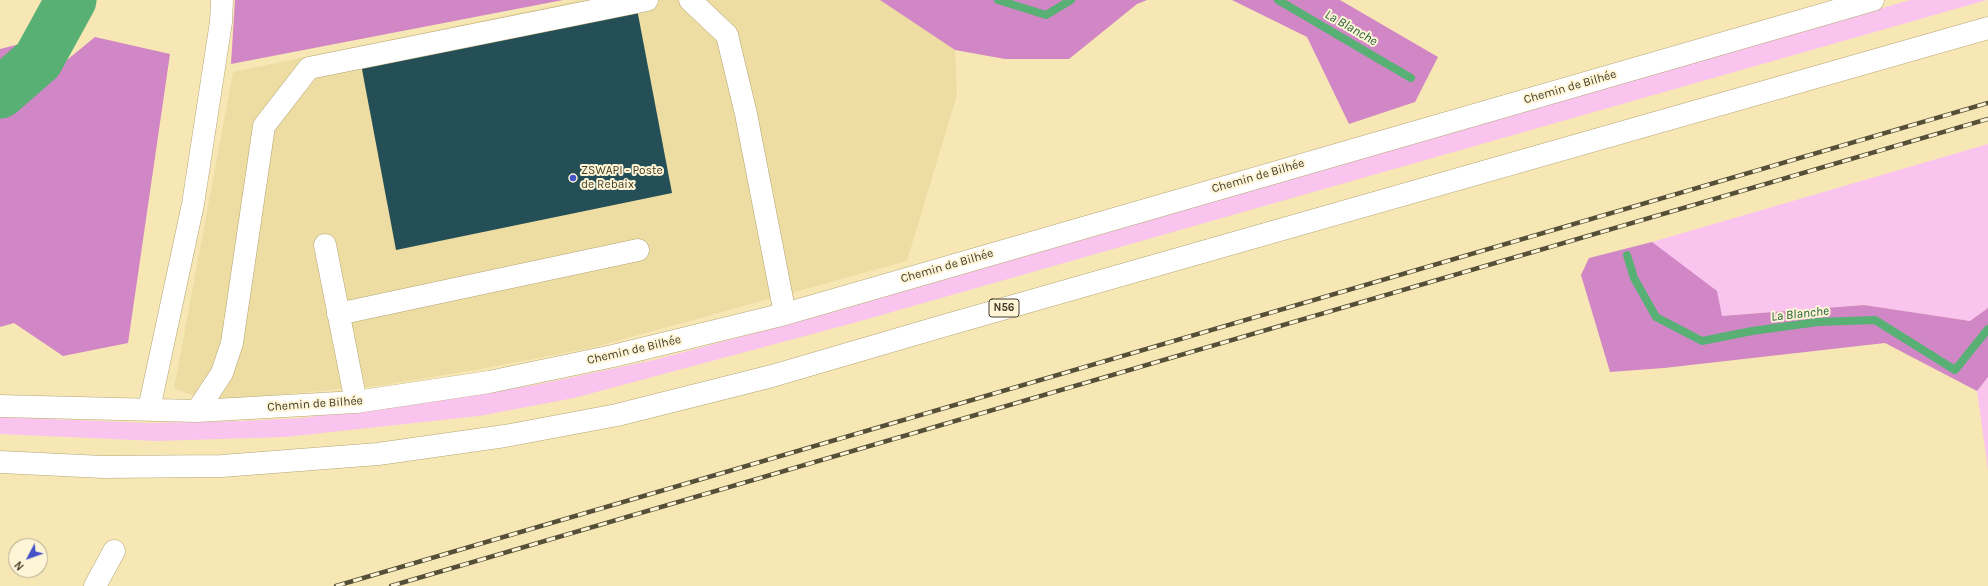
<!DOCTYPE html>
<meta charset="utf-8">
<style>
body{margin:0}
#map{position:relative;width:1988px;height:586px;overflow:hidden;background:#f7e7b5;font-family:Karla,sans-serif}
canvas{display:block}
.north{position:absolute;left:8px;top:538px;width:40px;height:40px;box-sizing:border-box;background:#fef5d7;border:1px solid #b3ab91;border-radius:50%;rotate:229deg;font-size:11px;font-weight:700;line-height:16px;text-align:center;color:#423c28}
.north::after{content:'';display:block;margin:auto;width:14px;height:18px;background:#4453c7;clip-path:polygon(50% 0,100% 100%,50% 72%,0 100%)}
</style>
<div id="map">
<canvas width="1988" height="586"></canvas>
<div class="north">N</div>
</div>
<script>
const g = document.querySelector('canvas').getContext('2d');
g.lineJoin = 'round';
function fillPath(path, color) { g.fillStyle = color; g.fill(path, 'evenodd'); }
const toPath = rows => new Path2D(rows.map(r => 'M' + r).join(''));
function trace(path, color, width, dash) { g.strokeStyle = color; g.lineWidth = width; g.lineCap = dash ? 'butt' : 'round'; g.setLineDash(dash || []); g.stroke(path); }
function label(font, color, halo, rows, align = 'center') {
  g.font = font + ' Karla,sans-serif'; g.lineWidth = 4; g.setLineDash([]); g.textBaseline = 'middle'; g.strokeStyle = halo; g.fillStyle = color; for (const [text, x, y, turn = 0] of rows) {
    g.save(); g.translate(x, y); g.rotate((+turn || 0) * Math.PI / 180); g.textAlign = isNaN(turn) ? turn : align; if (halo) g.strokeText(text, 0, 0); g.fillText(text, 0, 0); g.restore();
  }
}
fillPath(toPath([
 [581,0,880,0,955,50,957,95,907,261,595,347,481,369,378,386,207,401,174,388,233,72]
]), '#eedda3');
fillPath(toPath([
 [1910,0,1987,0,857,322,574,398,479,416,285,437,157,441,0,434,0,417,149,423,243,421,302,418,453,398,535,385,654,360,819,316],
 [1988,144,1988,308,1970,321,1864,305,1722,316,1652,242],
 [1988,377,1988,470,1977,391]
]), '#f9c5ef');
fillPath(toPath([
 [235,0,563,0,231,64],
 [880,0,1147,0,1137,4,1069,59,1005,59,955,50],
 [1232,0,1340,0,1438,57,1415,102,1349,124,1307,37],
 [95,37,170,54,128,343,63,356,14,323,0,327,0,115],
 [16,45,30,53,0,75,0,49],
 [1652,242,1717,291,1722,316,1864,305,1970,321,1988,308,1988,377,1977,391,1885,343,1664,368,1610,372,1581,275,1589,258]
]), '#d186c5');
fillPath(toPath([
 [56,0,95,0,80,25,45,15]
]), '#58b075');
trace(toPath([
 [998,0,1046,15,1071,0],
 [1278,0,1411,78],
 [1627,255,1634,278,1656,317,1702,341,1752,331,1818,322,1875,320,1955,370,1988,329]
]), '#58b075', 8);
trace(toPath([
 [0,93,38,60,71,0]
]), '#58b075', 51);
fillPath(toPath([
 [637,9,672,193,396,250,361,64]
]), '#254f57');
const minor = toPath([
 [690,0,727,35,746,114,785,314],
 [325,245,356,402],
 [338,314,638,250],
 [0,406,197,411,356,402,489,382,613,356,785,314,1873,0],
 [149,409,193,204,221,22,222,0],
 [197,411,222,373,232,343,264,126,309,68,647,0],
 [95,586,114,551]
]);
const highway = toPath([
 [0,462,103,467,222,466,378,454,505,436,617,415,772,376,943,326,1988,28]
]);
trace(minor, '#b4a575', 23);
trace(highway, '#b4a575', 23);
trace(minor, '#fff', 22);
trace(highway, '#fff', 22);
const rail = toPath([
 [336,586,1988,103],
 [391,586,1988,119]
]);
trace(rail, '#564f37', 4.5);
trace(rail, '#fef5d7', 3, [9]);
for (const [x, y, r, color] of [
 [573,178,4,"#4453c7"]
]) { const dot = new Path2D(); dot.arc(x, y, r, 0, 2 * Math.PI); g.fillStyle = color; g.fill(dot); trace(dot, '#fef5d7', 1.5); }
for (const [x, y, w] of [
 [1004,308,30]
]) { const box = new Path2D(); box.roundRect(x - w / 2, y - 9, w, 18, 3); g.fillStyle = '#fef5d7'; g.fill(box); trace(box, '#423c28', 1); }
label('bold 11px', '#423c28', null, [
 ["N56",1004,308]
]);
label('12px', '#423c28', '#fef5d7', [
 ["Chemin de Bilhée",1570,87,-16],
 ["Chemin de Bilhée",1258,176,-16],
 ["Chemin de Bilhée",947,266,-16],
 ["Chemin de Bilhée",634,350,-13],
 ["Chemin de Bilhée",315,404,-4]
]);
label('12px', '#423c28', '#fef5d7', [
 ["ZSWAPI - Poste",581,171],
 ["de Rebaix",581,185]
], 'left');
label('italic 13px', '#226139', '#fef5d7', [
 ["La Blanche",1351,28,30],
 ["La Blanche",1800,314,-6]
]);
</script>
